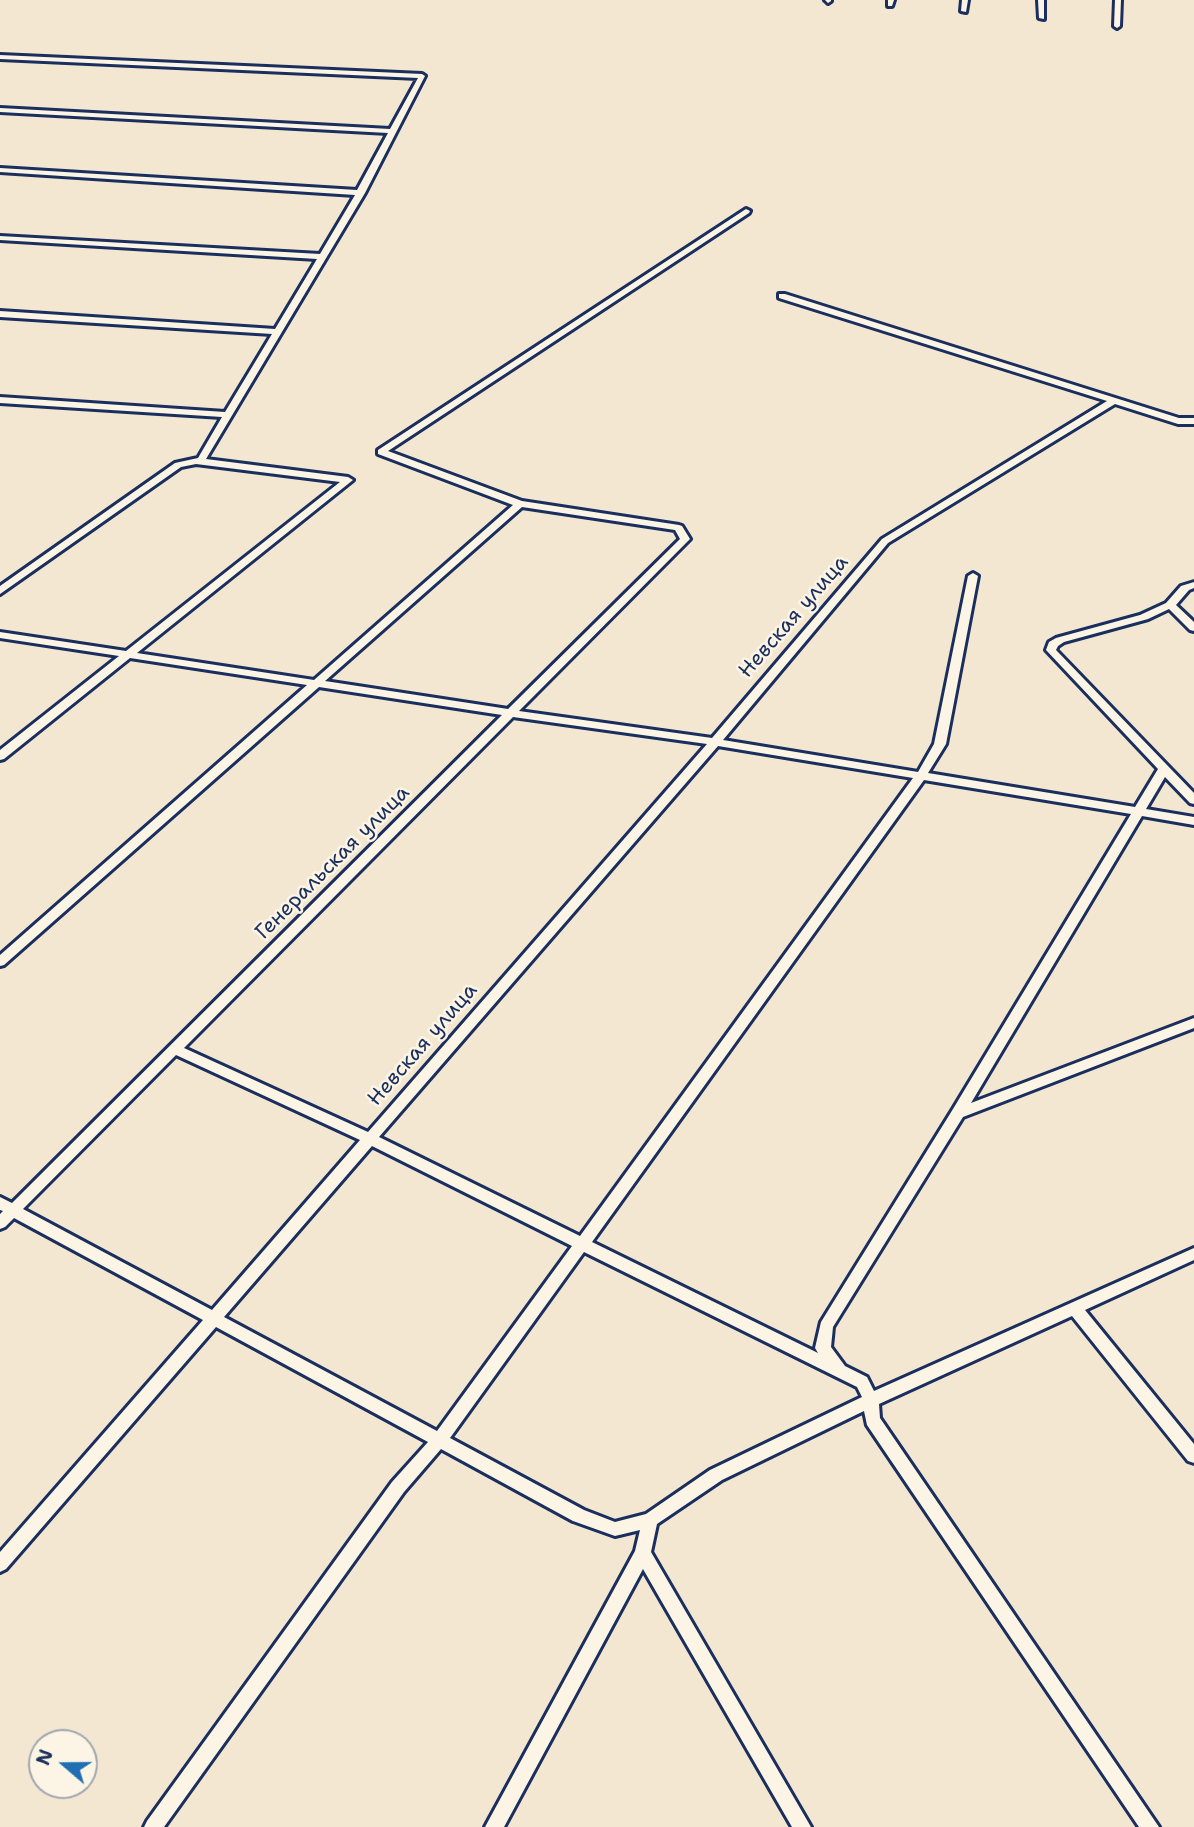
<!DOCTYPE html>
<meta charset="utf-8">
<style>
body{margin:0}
#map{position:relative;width:1194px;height:1827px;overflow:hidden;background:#f4e7d2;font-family:"Shantell Sans",sans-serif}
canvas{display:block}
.north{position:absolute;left:28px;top:1729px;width:70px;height:70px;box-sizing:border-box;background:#fcf5e5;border:2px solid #a2a6af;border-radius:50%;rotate:290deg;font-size:19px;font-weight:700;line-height:28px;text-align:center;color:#1b2f5e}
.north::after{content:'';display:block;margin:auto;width:24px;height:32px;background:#1f6fb2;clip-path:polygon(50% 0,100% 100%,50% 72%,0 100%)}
</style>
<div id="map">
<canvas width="1194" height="1827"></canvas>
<div class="north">N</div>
</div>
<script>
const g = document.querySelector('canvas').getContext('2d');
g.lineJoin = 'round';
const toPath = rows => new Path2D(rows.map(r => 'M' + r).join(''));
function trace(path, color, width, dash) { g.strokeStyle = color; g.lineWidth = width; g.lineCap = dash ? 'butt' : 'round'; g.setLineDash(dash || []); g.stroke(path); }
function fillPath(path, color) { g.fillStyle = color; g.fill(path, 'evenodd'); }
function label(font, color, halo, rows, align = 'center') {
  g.font = font + ' "Shantell Sans",sans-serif'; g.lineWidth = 5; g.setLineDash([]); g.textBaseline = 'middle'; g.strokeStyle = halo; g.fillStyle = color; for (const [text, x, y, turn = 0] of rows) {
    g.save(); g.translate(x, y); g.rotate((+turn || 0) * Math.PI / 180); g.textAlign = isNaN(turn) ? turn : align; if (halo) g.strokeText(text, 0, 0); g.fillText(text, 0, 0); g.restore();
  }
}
const minor = toPath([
 [825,0,831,0,831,1,828,3,825,0],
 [888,0,894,0,892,6,888,6,888,0],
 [962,0,968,0,966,12,961,11,962,0],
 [1038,0,1044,0,1044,19,1039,18,1038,0],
 [1115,0,1121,0,1120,26,1117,28,1114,26,1115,0],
 [0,55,422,74,425,76,365,193,206,459,348,477,353,480,137,653,314,680,513,505,378,454,378,450,746,209,750,211,749,213,388,451,522,501,679,525,682,526,690,539,519,711,712,738,882,539,1107,401,779,298,779,294,785,294,1179,418,1194,418,1194,424,1178,424,1115,404,888,543,723,740,918,772,934,744,968,576,973,573,978,576,946,744,928,773,1135,807,1158,769,1046,650,1049,642,1056,638,1140,615,1166,603,1181,586,1194,582,1194,588,1189,590,1176,605,1194,622,1194,631,1190,630,1169,609,1148,619,1064,642,1058,646,1056,650,1194,793,1194,804,1190,803,1165,777,1146,809,1194,817,1194,825,1142,816,971,1103,1194,1018,1194,1028,963,1117,833,1327,831,1347,845,1366,867,1377,874,1391,1194,1248,1194,1260,1085,1310,1194,1444,1194,1463,1188,1461,1072,1316,879,1404,880,1418,1159,1827,1139,1827,867,1425,864,1411,722,1480,657,1524,651,1552,811,1827,792,1827,643,1569,504,1827,485,1827,635,1551,640,1530,615,1536,573,1521,441,1449,404,1492,164,1827,144,1827,147,1821,392,1482,428,1442,216,1327,6,1569,0,1572,0,1552,203,1320,14,1218,5,1227,0,1229,0,1214,3,1211,0,1210,0,1197,12,1203,502,715,319,687,4,965,0,966,0,955,307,685,130,658,4,759,0,760,0,750,119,656,0,638,0,632,126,651,340,482,196,464,181,467,0,594,0,586,175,463,198,458,222,417,0,403,0,397,225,412,272,334,0,317,0,311,275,329,317,259,0,240,0,236,320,254,355,195,0,172,0,168,357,190,388,133,0,112,0,108,390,129,418,78,0,59,0,55],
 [522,507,675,530,680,539,508,709,325,681,522,507],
 [513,717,707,744,368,1132,184,1048,513,717],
 [718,746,913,778,580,1236,379,1137,718,746],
 [924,780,1131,814,953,1109,821,1322,815,1348,818,1353,592,1242,924,780],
 [176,1055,360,1140,212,1310,23,1209,176,1055],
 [372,1146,572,1246,437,1431,224,1317,372,1146],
 [584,1252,857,1387,862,1397,710,1470,646,1514,615,1522,584,1510,450,1438,584,1252]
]);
trace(minor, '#1b2f5e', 6);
fillPath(minor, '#fcf5e5');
label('21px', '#1b2f5e', '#fcf5e5', [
 ["Невская улица",794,617,-49],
 ["Генеральская улица",333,863,-45],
 ["Невская улица",423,1045,-49]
]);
</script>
